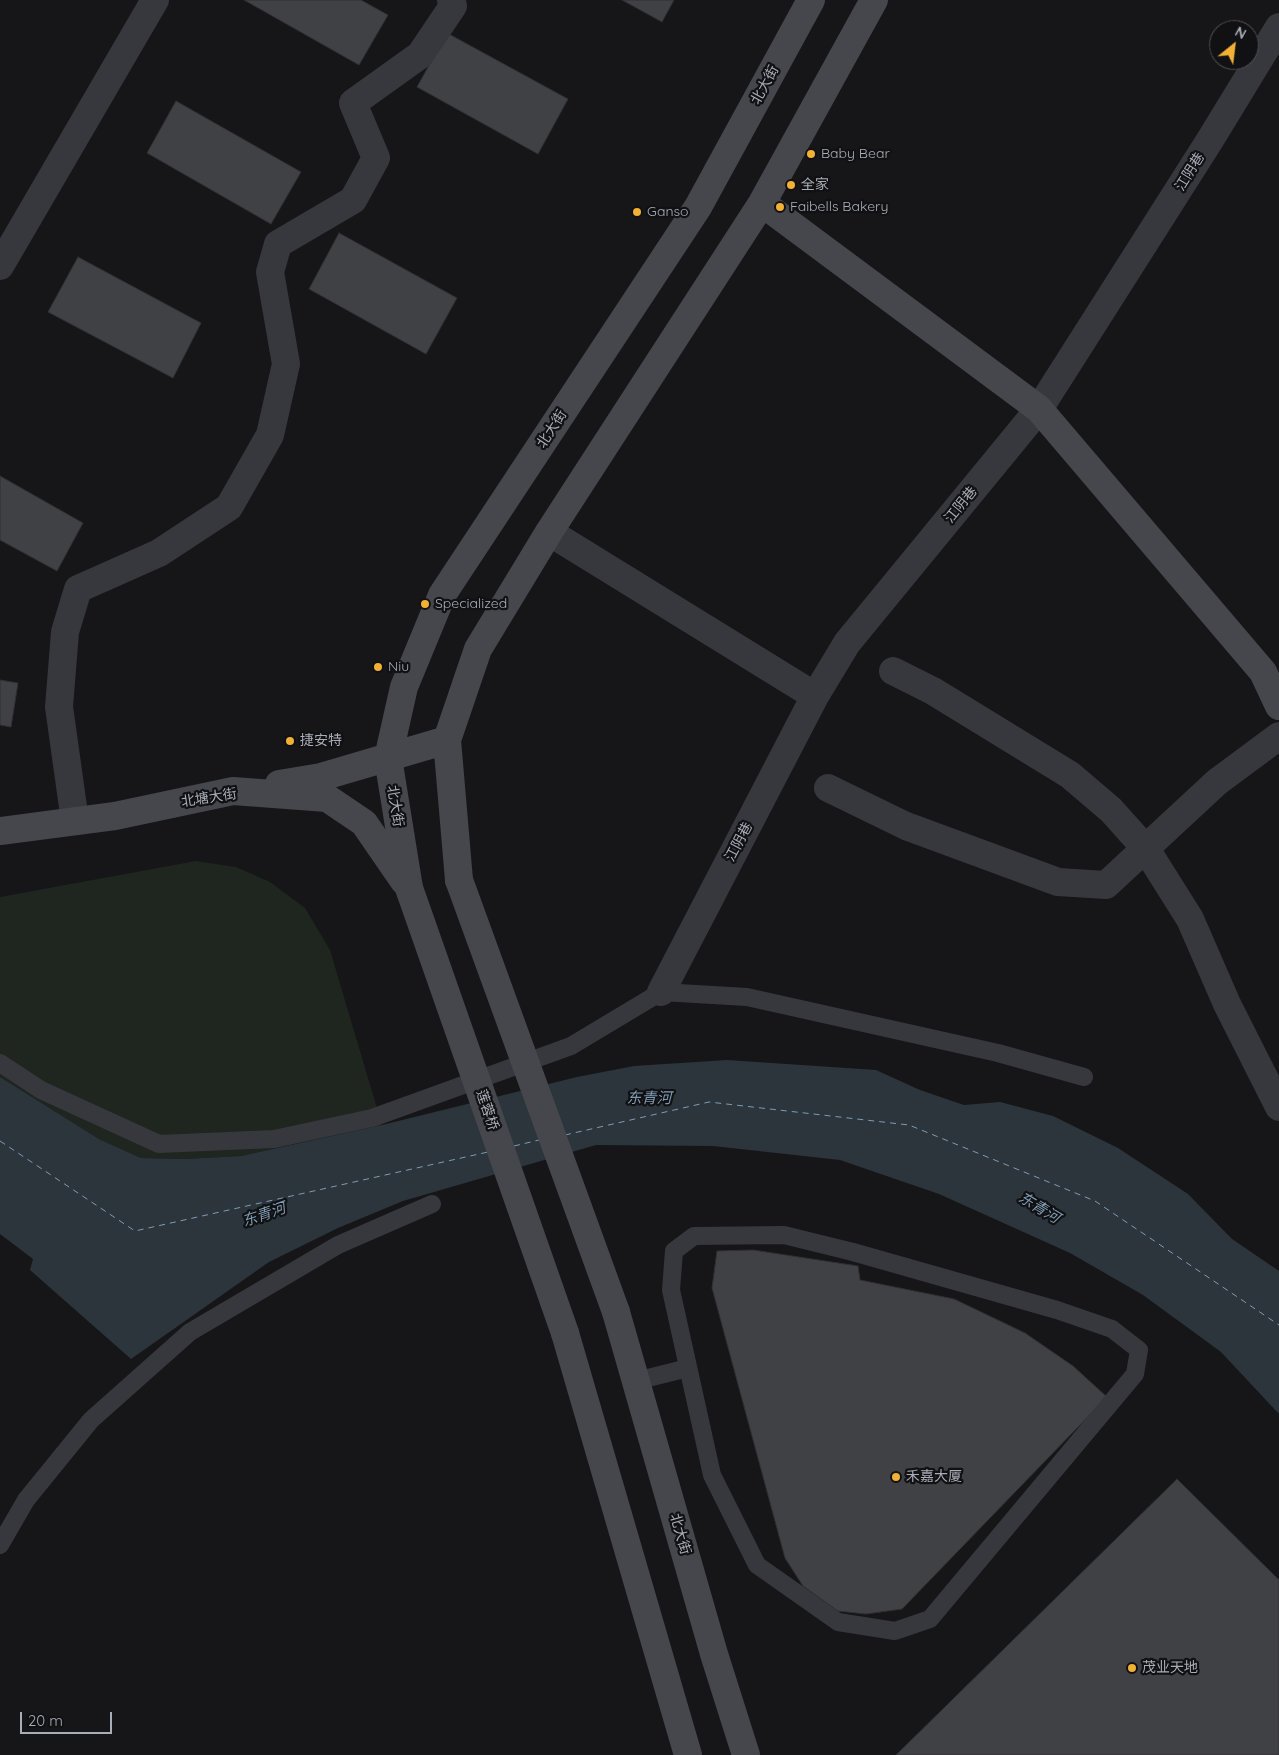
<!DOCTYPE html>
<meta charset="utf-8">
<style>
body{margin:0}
#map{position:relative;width:1279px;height:1755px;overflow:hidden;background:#161618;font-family:Quicksand,sans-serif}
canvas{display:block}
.north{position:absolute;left:1209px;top:20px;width:50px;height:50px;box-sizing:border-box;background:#111113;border:1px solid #4d4f55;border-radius:50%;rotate:29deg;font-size:14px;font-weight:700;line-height:20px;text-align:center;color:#a8adb8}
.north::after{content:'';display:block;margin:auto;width:18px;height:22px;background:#f2b134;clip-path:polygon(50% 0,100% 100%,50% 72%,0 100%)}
.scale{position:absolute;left:20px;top:1712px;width:92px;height:22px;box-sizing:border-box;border:2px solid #a8adb8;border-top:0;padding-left:6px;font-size:15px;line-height:18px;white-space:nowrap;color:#a8adb8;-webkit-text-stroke:4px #111113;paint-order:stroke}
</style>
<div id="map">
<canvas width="1279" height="1755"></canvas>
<div class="north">N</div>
<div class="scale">20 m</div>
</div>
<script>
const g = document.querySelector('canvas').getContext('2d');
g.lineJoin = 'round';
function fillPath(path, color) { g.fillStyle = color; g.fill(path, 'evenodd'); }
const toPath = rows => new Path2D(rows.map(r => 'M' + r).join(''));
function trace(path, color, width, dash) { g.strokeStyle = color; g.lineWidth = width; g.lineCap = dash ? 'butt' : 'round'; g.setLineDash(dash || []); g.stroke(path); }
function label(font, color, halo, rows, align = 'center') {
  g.font = font + ' Quicksand,"Noto Sans SC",sans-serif'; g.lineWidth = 4.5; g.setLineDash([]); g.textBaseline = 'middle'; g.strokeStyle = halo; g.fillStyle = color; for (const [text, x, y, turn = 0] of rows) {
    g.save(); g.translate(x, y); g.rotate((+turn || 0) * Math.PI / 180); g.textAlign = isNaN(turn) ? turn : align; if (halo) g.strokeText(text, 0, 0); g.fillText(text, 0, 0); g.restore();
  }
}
fillPath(toPath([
 [196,861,236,867,270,882,305,908,330,950,382,1125,241,1156,185,1159,141,1158,99,1139,0,1077,0,897]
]), '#1e261f');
fillPath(toPath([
 [727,1060,876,1070,920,1090,964,1105,1000,1102,1053,1116,1118,1148,1188,1194,1232,1239,1279,1271,1279,1414,1221,1352,1143,1295,1070,1253,939,1194,840,1160,713,1146,596,1145,403,1201,338,1228,269,1262,131,1359,30,1270,33,1259,0,1234,0,1077,99,1139,141,1158,185,1159,241,1156,382,1125,577,1077,634,1066]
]), '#2c353c');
trace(toPath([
 [565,1135,709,1102,909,1125,1095,1201,1279,1325],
 [0,1141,135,1231,488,1152],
 [514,1146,539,1140]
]), '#7f9bb3', 1, [6, 5]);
const building = toPath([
 [244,0,361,0,388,15,359,65,244,0],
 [622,0,674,0,662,22,622,0],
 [447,33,568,99,538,154,417,87,447,33],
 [176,101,301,172,271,224,147,153,176,101],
 [339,233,457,298,426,354,309,289,339,233],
 [78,257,201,323,173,378,48,312,78,257],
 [0,476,83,523,57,571,0,540,0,476],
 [0,680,18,683,11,727,0,725,0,680],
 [753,1250,858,1266,860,1280,954,1299,1025,1333,1073,1366,1107,1397,902,1609,866,1614,838,1611,803,1586,785,1558,712,1288,717,1251,753,1250],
 [1177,1479,1279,1580,1279,1755,896,1755,1177,1479]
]);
fillPath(building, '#404145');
trace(building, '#303034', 1);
trace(toPath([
 [0,1063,41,1090,159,1144,274,1139,372,1118,571,1046,661,992,747,997,998,1053,1084,1077],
 [784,1235,853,1252,1057,1310,1112,1329,1139,1350,1135,1374,930,1619,895,1631,838,1622,757,1565,712,1475,671,1290,674,1251,694,1236,784,1235],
 [636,1381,688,1368],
 [0,1545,26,1500,91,1420,190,1332,338,1245,432,1204]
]), '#37383d', 18);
trace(toPath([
 [0,266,155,0],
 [549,532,815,696],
 [893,671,933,691,1070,775,1111,810,1146,849,1190,919,1227,1004,1279,1107],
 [828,788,906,826,1058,882,1106,885,1217,782,1279,736],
 [75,821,59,707,65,632,78,589,159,553,229,507,270,435,286,364,270,272,278,244,353,200,376,158,353,103,420,55,453,6,451,0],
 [661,992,815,696,847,643,1039,409,1210,140,1279,27]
]), '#37383d', 28);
trace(toPath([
 [762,203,1039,409,1263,672,1279,706],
 [279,784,321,777,447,740],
 [0,831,115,816,233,791,327,798,364,823,404,881],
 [459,880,447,740,478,649,549,532,762,203,874,0],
 [409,888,388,758,404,687,442,595,698,207,811,0],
 [616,1312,714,1654,746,1755],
 [565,1333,688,1755]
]), '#45474d', 28);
trace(toPath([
 [459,880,616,1312],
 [409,888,565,1333]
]), '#45474d', 28);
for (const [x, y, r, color] of [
 [811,154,5,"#f2b134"],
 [791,185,5,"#f2b134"],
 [780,207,5,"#f2b134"],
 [637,212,5,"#f2b134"],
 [425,604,5,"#f2b134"],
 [378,667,5,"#f2b134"],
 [290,741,5,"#f2b134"],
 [896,1477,5,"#f2b134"],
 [1132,1668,5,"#f2b134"]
]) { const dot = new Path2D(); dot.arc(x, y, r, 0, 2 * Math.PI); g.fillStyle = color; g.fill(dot); trace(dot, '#111113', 2); }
label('14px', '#a8adb8', '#111113', [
 ["北大街",765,85,-61],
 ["江阴巷",1190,172,-58],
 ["北大街",552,429,-57],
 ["江阴巷",961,505,-51],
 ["北塘大街",209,798,-9],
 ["北大街",395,806,81],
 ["江阴巷",739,842,-62],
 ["莲蓉桥",487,1110,71],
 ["北大街",680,1534,74]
]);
label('14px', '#a8adb8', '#111113', [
 ["Baby Bear",821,154],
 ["全家",801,185],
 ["Faibells Bakery",790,207],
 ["Ganso",647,212],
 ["Specialized",435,604],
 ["Niu",388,667],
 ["捷安特",300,741],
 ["禾嘉大厦",906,1477],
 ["茂业天地",1142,1668]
], 'left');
label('italic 15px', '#7f9bb3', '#111113', [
 ["东青河",649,1098],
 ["东青河",1039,1208,31],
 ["东青河",264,1215,-19]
]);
</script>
